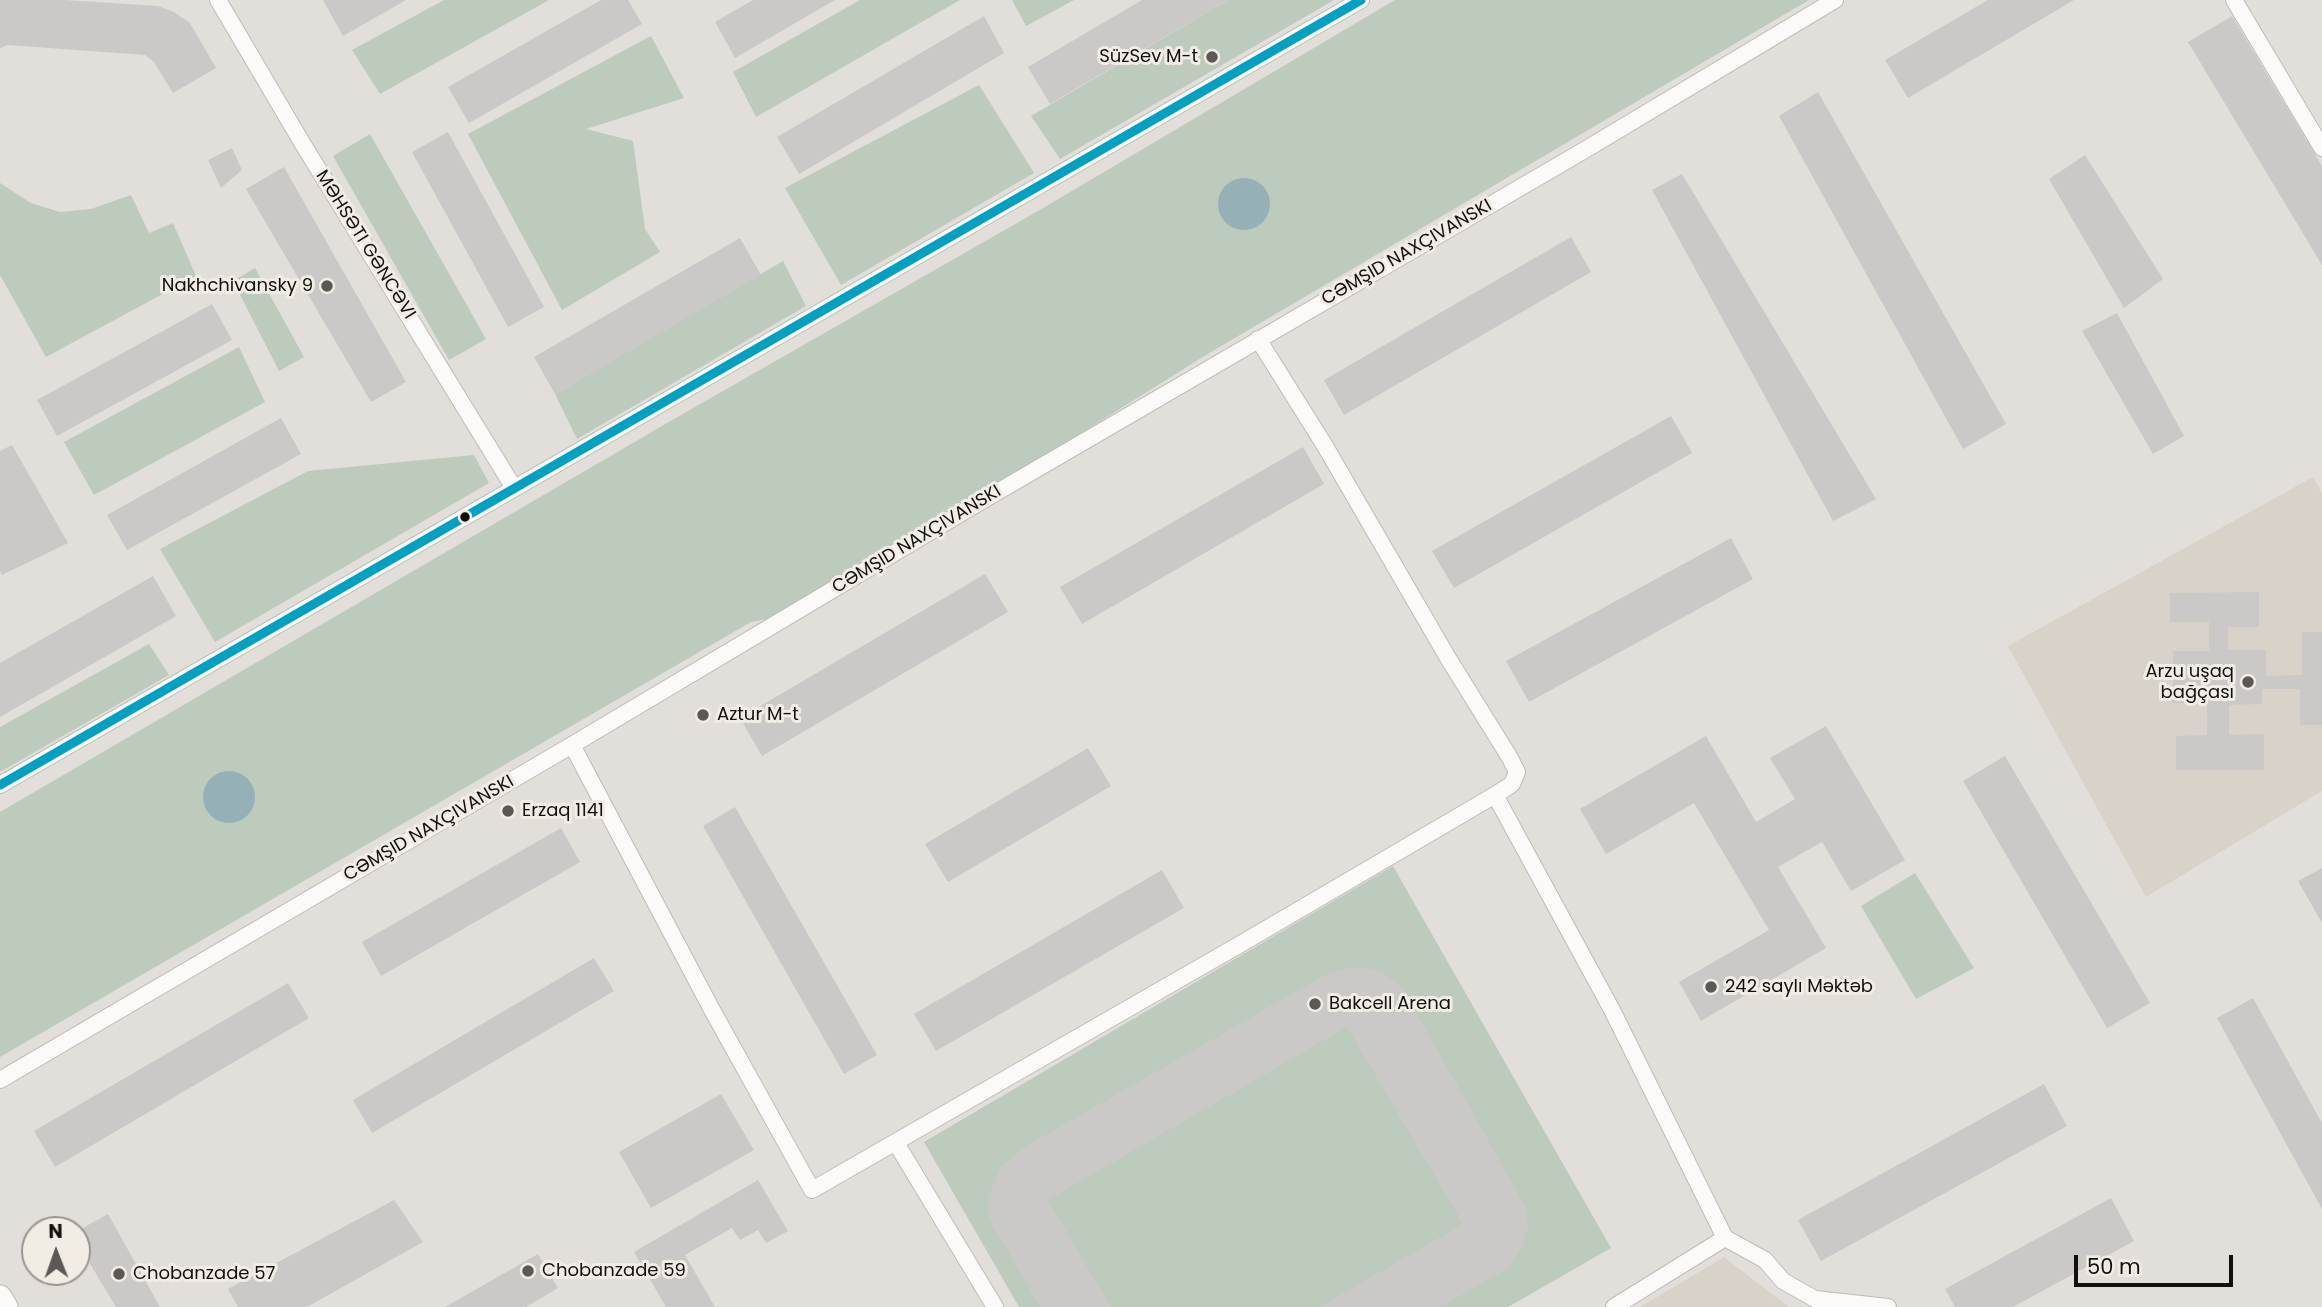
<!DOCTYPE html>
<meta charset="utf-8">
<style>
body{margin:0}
#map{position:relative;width:2322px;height:1307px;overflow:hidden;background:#e2deda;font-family:Poppins,sans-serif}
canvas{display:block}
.north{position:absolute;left:21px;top:1216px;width:70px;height:70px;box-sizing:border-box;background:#f2ede4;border:2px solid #98958e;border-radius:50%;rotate:359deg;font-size:19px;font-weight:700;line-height:28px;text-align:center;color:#12100d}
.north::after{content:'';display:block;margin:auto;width:24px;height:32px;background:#5b5855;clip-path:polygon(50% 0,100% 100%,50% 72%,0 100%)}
.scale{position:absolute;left:2074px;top:1255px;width:159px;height:32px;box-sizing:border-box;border:4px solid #12100d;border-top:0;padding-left:9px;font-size:21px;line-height:24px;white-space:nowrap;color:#12100d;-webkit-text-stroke:5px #f2ede4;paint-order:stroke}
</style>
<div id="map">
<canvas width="2322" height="1307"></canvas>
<div class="north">N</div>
<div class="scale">50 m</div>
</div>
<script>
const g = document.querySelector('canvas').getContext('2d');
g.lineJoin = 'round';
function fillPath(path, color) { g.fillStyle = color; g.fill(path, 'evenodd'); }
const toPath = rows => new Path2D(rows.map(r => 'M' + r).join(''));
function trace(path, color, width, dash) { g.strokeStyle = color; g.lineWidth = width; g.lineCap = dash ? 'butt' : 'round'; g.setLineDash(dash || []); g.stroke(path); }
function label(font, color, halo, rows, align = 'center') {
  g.font = font + ' Poppins,sans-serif'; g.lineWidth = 6; g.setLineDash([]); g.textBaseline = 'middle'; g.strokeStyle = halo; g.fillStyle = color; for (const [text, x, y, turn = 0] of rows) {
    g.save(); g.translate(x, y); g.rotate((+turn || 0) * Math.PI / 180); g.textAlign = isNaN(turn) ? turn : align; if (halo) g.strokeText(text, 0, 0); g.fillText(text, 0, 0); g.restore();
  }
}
fillPath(toPath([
 [2313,477,2322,493,2322,791,2146,897,2008,646],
 [1724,1257,1789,1307,1640,1307]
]), '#d9d2c8');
fillPath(toPath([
 [444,0,549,0,380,94,352,50],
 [860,0,960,0,756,117,733,72],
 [1012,0,1074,0,1026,26],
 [1228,0,1334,0,1060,159,1031,116],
 [1395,0,1809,0,1206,355,790,615,751,622,0,1057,0,812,674,419,1038,211],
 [651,36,684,98,586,129,633,141,645,229,660,252,562,310,468,134],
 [979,85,1034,173,841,285,785,188],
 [370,134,486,339,449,360,333,156],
 [0,183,31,203,60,212,91,209,131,195,149,233,173,223,196,276,46,357,0,275],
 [783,261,806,306,577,439,555,394],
 [255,268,304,357,279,371,233,281],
 [239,347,265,402,94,495,64,442],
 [474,455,489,483,215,642,160,549,308,471],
 [149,644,169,675,0,772,0,727],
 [1393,866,1611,1248,1508,1307,1019,1307,924,1142],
 [1915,873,1974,968,1916,999,1861,906]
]), '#bccbbc');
fillPath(toPath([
 '1218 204a26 26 0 1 1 52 0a26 26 0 1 1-52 0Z',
 '203 797a26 26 0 1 1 52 0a26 26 0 1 1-52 0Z'
]), '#96b0b7');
fillPath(toPath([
 [0,0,65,0,158,6,174,12,190,23,216,68,173,93,154,62,145,55,8,45,0,48],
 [323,0,406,0,343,36],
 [601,0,628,0,642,24,469,123,448,87],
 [753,0,835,0,735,58,715,22],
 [1142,0,1228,0,1050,104,1028,67],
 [1988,0,2074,0,1908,98,1885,60],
 [984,16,1004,53,799,174,777,137],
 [2232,16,2322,166,2322,265,2188,42],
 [1818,92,2006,424,1963,449,1779,116],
 [448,132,544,307,508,327,412,152],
 [232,148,242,170,221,188,208,160],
 [2085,155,2163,279,2124,308,2049,179],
 [284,167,406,382,371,402,246,189],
 [1682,174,1876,499,1833,521,1652,190],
 [1571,237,1591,272,1344,415,1324,380],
 [740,238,761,275,555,394,534,357],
 [212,304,232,340,57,436,37,400],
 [2117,313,2184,436,2153,454,2082,331],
 [1671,416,1692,453,1454,588,1432,551],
 [281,418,301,454,127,550,107,515],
 [12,445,68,543,2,575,0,571,0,451],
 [1303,447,1324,484,1082,624,1060,587],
 [1731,538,1753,579,1529,702,1506,661],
 [985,574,1008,612,762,756,740,718],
 [153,576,176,616,0,717,0,663],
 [2259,592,2259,627,2228,627,2228,650,2266,650,2266,676,2302,675,2302,632,2322,632,2322,725,2300,725,2300,689,2262,689,2262,704,2229,705,2229,735,2264,734,2264,770,2176,770,2176,736,2207,735,2207,703,2173,703,2173,651,2209,651,2209,622,2170,622,2170,593],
 [1826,726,1905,860,1851,891,1822,842,1778,867,1826,948,1701,1021,1679,982,1769,930,1694,803,1606,854,1580,809,1706,736,1756,822,1795,799,1770,758],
 [1088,748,1111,786,948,882,925,844],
 [2005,756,2150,1003,2107,1028,1963,781],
 [735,807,877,1055,844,1074,703,826],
 [561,828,580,862,381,976,362,942],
 [2322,868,2322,923,2298,881],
 [1162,870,1184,908,936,1051,914,1014],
 [594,958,614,991,372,1133,353,1100],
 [1348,968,1364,968,1383,973,1402,987,1526,1207,1528,1228,1522,1248,1508,1268,1441,1307,1319,1307,1463,1224,1347,1027,1048,1200,1111,1307,1040,1307,989,1219,989,1195,1000,1168,1026,1146,1325,975],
 [288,983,309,1018,55,1167,34,1131],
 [2253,998,2322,1123,2322,1209,2217,1018],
 [2044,1084,2067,1126,1821,1261,1798,1220],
 [721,1094,754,1150,651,1208,619,1152],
 [758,1180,788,1231,766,1243,758,1230,740,1240,732,1228,685,1255,715,1307,666,1307,634,1252],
 [2111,1198,2134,1241,2013,1307,1955,1307,1945,1289],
 [394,1200,423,1242,307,1307,238,1307,228,1289],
 [108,1214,160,1307,116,1307,77,1242,77,1231],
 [538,1254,558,1288,526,1307,445,1307]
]), '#cbc8c8');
const street = toPath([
 [218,0,301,141,514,488],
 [2234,0,2322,148],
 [572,745,711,1008,812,1190,1244,942,1495,795,1512,784,1517,772,1510,758,1448,658,1325,446,1258,339],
 [0,785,1361,0],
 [1495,795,1612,1010,1725,1238,1765,1260,1783,1281,1815,1299,1888,1307],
 [0,1080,572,745,975,505,1583,151,1835,0],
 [896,1143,995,1307],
 [1614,1307,1725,1238]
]);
const secondary = toPath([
 [0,1297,6,1307]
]);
trace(street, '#bebbb8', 18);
trace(secondary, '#bebbb8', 25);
trace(street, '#fbfaf9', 16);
trace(secondary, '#fbfaf9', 23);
trace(toPath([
 [0,785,1361,0]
]), '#01a1c4', 9);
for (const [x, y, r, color] of [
 [1212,57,7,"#5b5855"],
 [327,286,7,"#5b5855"],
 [465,517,6,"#12100d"],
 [2248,682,7,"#5b5855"],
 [703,715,7,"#5b5855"],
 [508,811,7,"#5b5855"],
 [1711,987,7,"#5b5855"],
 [1315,1004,7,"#5b5855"],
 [528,1271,7,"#5b5855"],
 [119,1274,7,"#5b5855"]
]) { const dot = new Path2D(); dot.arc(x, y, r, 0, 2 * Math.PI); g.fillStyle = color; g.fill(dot); trace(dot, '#f2ede4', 2.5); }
label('18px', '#12100d', '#f2ede4', [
 ["SüzSev M-t",1198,57,"right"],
 ["Nakhchivansky 9",313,286,"right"],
 ["Arzu uşaq",2234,672,"right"],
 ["bağçası",2234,693,"right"],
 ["Aztur M-t",717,715],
 ["Erzaq 1141",522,811],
 ["242 saylı Məktəb",1725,987],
 ["Bakcell Arena",1329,1004],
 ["Chobanzade 59",542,1271],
 ["Chobanzade 57",133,1274]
], 'left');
label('18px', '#12100d', '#f2ede4', [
 ["MƏHSƏTI GƏNCƏVI",365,245,58],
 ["CƏMŞID NAXÇIVANSKI",1407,253,-30],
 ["CƏMŞID NAXÇIVANSKI",917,540,-31],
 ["CƏMŞID NAXÇIVANSKI",429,829,-30]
]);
</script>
